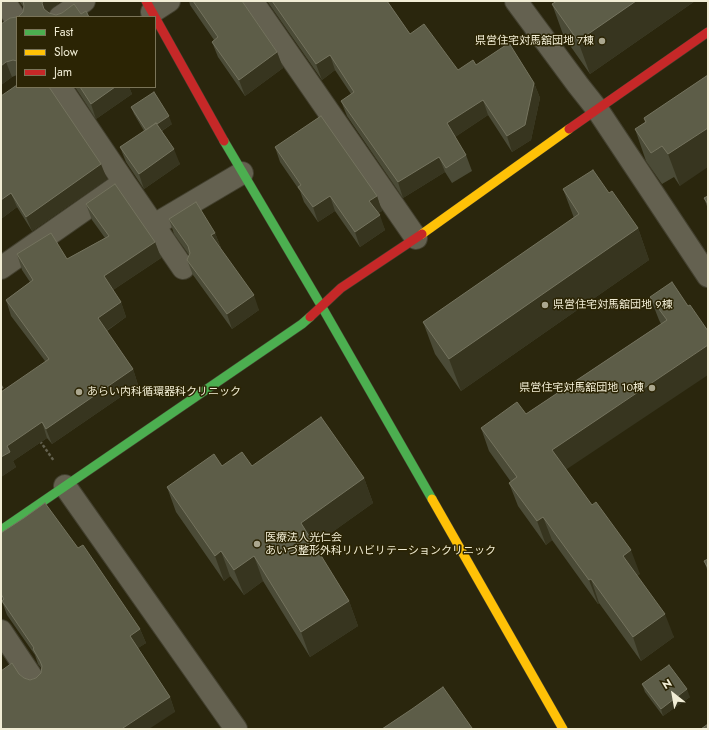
<!DOCTYPE html>
<meta charset="utf-8">
<style>
body{margin:0}
#map{position:relative;width:709px;height:730px;overflow:hidden;background:#2a260d;font-family:Jost,sans-serif}
canvas{display:block}
.frame{position:absolute;inset:0;border:2px solid #f1edd5;pointer-events:none}
.legend{position:absolute;left:16px;top:16px;width:140px;height:72px;box-sizing:border-box;background:#2b2404;border:1px solid #7a7458;margin:0;padding:5px 7px;list-style:none;font-size:12px;color:#f1edd5}
.legend li{display:flex;align-items:center;gap:8px;height:20px}
.legend b{width:20px;border:1px solid #7a7458}
.north{position:absolute;left:653px;top:674px;width:40px;height:40px;-webkit-text-stroke:3px #2b2404;paint-order:stroke;rotate:329deg;font-size:11px;font-weight:700;line-height:16px;text-align:center;color:#f1edd5}
.north::after{content:'';display:block;margin:auto;width:14px;height:18px;background:#f1edd5;clip-path:polygon(50% 0,100% 100%,50% 72%,0 100%)}
</style>
<div id="map">
<canvas width="709" height="730"></canvas>
<div class="frame"></div>
<ul class="legend">
<li><b style="height:5px;background:#4caf50"></b>Fast</li>
<li><b style="height:5px;background:#ffc107"></b>Slow</li>
<li><b style="height:5px;background:#c62828"></b>Jam</li>
</ul>
<div class="north">N</div>
</div>
<script>
const g = document.querySelector('canvas').getContext('2d');
g.lineJoin = 'round';
const toPath = rows => new Path2D(rows.map(r => 'M' + r).join(''));
function trace(path, color, width, dash) { g.strokeStyle = color; g.lineWidth = width; g.lineCap = dash ? 'butt' : 'round'; g.setLineDash(dash || []); g.stroke(path); }
function fillPath(path, color) { g.fillStyle = color; g.fill(path, 'evenodd'); }
function label(font, color, halo, rows, align = 'center') {
  g.font = font + ' Jost,"Noto Sans JP",sans-serif'; g.lineWidth = 3; g.setLineDash([]); g.textBaseline = 'middle'; g.strokeStyle = halo; g.fillStyle = color; for (const [text, x, y, turn = 0] of rows) {
    g.save(); g.translate(x, y); g.rotate((+turn || 0) * Math.PI / 180); g.textAlign = isNaN(turn) ? turn : align; if (halo) g.strokeText(text, 0, 0); g.fillText(text, 0, 0); g.restore();
  }
}
const street = toPath([
 [4,1,17,21],
 [252,1,416,238],
 [516,1,578,85,597,109,708,276],
 [152,12,169,1],
 [60,17,84,1],
 [124,182,183,268],
 [154,225,242,173],
 [1,268,124,182,60,87],
 [65,486,236,729],
 [1,631,35,682]
]);
const fast = toPath([
 [224,141,322,307,432,499],
 [1,530,302,324,310,317]
]);
const slow = toPath([
 [422,234,569,129],
 [432,499,563,729]
]);
const jam = toPath([
 [146,1,224,141],
 [569,129,708,32],
 [310,317,341,288,422,234]
]);
trace(street, '#43402f', 24);
trace(fast, '#43402f', 10);
trace(slow, '#43402f', 10);
trace(jam, '#43402f', 10);
trace(toPath([
 [1,386,4,391],
 [40,441,54,461]
]), '#63614f', 2.5, [3, 2]);
trace(street, '#646150', 22);
trace(fast, '#4caf50', 9);
trace(slow, '#ffc107', 9);
trace(jam, '#c62828', 9);
fillPath(toPath([
 [19,1,61,1,53,7,49,11,49,13,56,15,62,13,74,4,81,14,86,11,89,17,18,17,23,12,24,8],
 [189,1,242,1,277,52,283,68,245,96,218,57,212,42,214,40,190,5],
 [267,1,387,1,410,34,458,70,476,65,534,83,540,98,531,140,512,152,488,115,455,137,466,155,472,171,452,183,445,172,403,198,347,116,341,101,351,94,335,70,322,80],
 [695,1,590,74,564,37,552,4],
 [17,17,17,75,12,77,1,85],
 [708,75,680,186,674,177,662,184,646,161,635,129,645,122,644,118],
 [75,87,129,87,132,94,96,119],
 [1,96,107,179,32,231,17,207,1,219],
 [131,107,172,124,162,131,180,164,144,189,126,162,120,147,144,131,134,114],
 [275,147,377,196,382,211,378,213,385,230,360,247,335,211,318,222,304,202,300,191,280,162],
 [563,189,609,193,638,228,649,260,461,391,435,354,423,322,574,218],
 [708,196,708,209,704,198],
 [86,204,155,242,161,258,113,290,121,302,126,317,107,331,133,369,138,385,52,444,47,438,13,461,16,467,1,477,45,361,11,316,6,300,30,282,22,270,17,254,67,259,105,238,92,220],
 [169,219,215,233,221,248,220,248,259,310,232,329,193,275,187,260,189,255,174,234],
 [650,297,688,306,566,469,640,574,637,575,674,637,641,661,599,603,598,604,552,540,546,545,518,506,509,483,511,482,489,451,481,428,526,414,661,324,659,320],
 [222,466,252,466,364,478,373,503,314,545,349,601,358,626,310,657,263,581,244,595,230,576,224,581,176,512,167,487],
 [1,533,78,548,140,629,146,643,138,648,170,697,175,712,1,729,19,674,24,678,30,680,36,678,41,673,42,669,38,664,35,655,7,615,3,604,1,600],
 [708,559,708,572,704,561],
 [642,684,690,697,663,716,645,692]
]), '#4b4b37');
fillPath(toPath([
 [43,1,61,1,53,7,49,11,48,17,47,17,42,3],
 [636,1,695,1,590,74,578,41],
 [277,52,283,68,245,96,239,80],
 [330,55,335,70,322,80,316,64],
 [6,62,12,77,1,85,1,66],
 [534,83,540,98,531,140,512,152,507,136],
 [115,87,129,87,132,94,96,119,91,104],
 [483,100,488,115,452,139,447,123],
 [169,116,172,124,149,139,146,131],
 [708,128,708,167,680,186,668,154],
 [174,149,180,164,144,189,139,174],
 [439,157,445,172,403,198,398,182],
 [101,164,107,179,32,231,26,217],
 [11,193,17,207,1,219,1,200],
 [330,196,335,211,318,222,313,207],
 [377,196,382,211,375,215,369,201],
 [380,215,385,230,360,247,355,232],
 [638,228,649,260,461,391,449,359],
 [215,233,221,248,216,250,211,235],
 [155,242,161,258,110,292,104,276],
 [254,295,259,310,232,329,227,314],
 [121,302,126,317,103,333,98,318],
 [708,345,708,375,561,473,552,450],
 [133,369,138,385,52,444,46,429],
 [42,422,47,438,13,461,16,467,1,477,1,457,7,446],
 [364,478,373,503,310,548,301,523],
 [543,517,552,540,546,545,537,521],
 [631,550,640,574,632,579,623,556],
 [221,551,230,576,224,581,215,556],
 [254,556,263,581,244,595,234,570],
 [591,579,599,603,598,604,589,580],
 [349,601,358,626,310,657,301,632],
 [665,614,674,637,641,661,633,637],
 [140,629,146,643,135,650,130,636],
 [687,689,690,697,663,716,661,709],
 [170,697,175,712,149,729,123,729,123,728]
]), '#37351f');
const building = toPath([
 [23,1,43,1,42,3,44,9,49,13,56,15,62,13,74,4,81,14,86,11,89,17,18,17,23,12,24,6,23,1],
 [193,1,242,1,277,52,239,80,212,42,218,37,193,1],
 [272,1,387,1,410,34,424,24,458,70,473,60,476,65,509,43,534,83,525,125,507,136,483,100,447,123,466,155,446,168,439,157,398,182,341,101,354,92,330,55,316,64,272,1],
 [557,1,636,1,578,41,552,4,557,1],
 [17,17,17,61,13,60,6,62,1,66,1,24,10,18,17,17],
 [708,75,708,128,668,154,662,146,651,153,635,129,646,122,644,118,708,75],
 [17,85,17,87,49,87,101,164,26,217,11,193,1,200,1,96,17,85],
 [80,87,115,87,91,104,80,87],
 [154,92,169,116,157,124,156,123,146,130,131,107,154,92],
 [321,116,377,196,369,201,380,215,355,232,330,196,313,207,298,187,301,185,275,147,321,116],
 [156,123,174,149,139,174,120,147,156,123],
 [593,170,609,193,612,191,638,228,449,359,423,322,579,214,563,189,593,170],
 [115,184,155,242,104,276,121,302,98,318,133,369,46,429,42,422,7,446,10,452,1,457,1,392,49,359,6,300,33,280,17,254,51,233,67,259,109,236,86,204,115,184],
 [708,196,708,204,704,198,708,196],
 [196,202,215,233,211,235,254,295,227,314,187,260,190,253,188,246,169,219,196,202],
 [672,282,688,306,690,305,708,331,708,345,552,450,592,505,596,502,631,550,623,556,665,614,633,637,591,579,589,580,543,517,537,521,509,483,517,477,481,428,517,402,526,414,667,320,650,297,672,282],
 [321,417,364,478,301,523,349,601,301,632,254,556,234,570,221,551,215,556,167,487,214,454,222,466,242,452,252,466,321,417],
 [45,503,78,548,83,545,140,629,130,636,170,697,123,728,124,729,1,729,1,671,12,663,19,674,24,678,30,680,36,678,41,673,42,666,40,661,33,649,34,648,2,601,4,599,1,594,1,533,24,518,45,503],
 [708,559,708,568,704,561,708,559],
 [669,665,687,689,661,709,642,684,669,665],
 [443,687,472,728,471,729,382,729,412,709,443,687],
 [708,724,708,729,701,729,708,724]
]);
fillPath(building, '#5d5d48');
trace(building, '#74735e', 1);
for (const [x, y, r, color] of [
 [602,41,4,"#aba78f"],
 [545,305,4,"#aba78f"],
 [652,388,4,"#aba78f"],
 [79,392,4,"#aba78f"],
 [257,544,4,"#aba78f"]
]) { const dot = new Path2D(); dot.arc(x, y, r, 0, 2 * Math.PI); g.fillStyle = color; g.fill(dot); trace(dot, '#2b2404', 1.5); }
label('11px', '#f1edd5', '#2b2404', [
 ["県営住宅対馬舘団地 7棟",594,41,"right"],
 ["県営住宅対馬舘団地 9棟",553,305],
 ["県営住宅対馬舘団地 10棟",644,388,"right"],
 ["あらい内科循環器科クリニック",87,392],
 ["医療法人光仁会",265,538],
 ["あいづ整形外科リハビリテーションクリニック",265,551]
], 'left');
</script>
